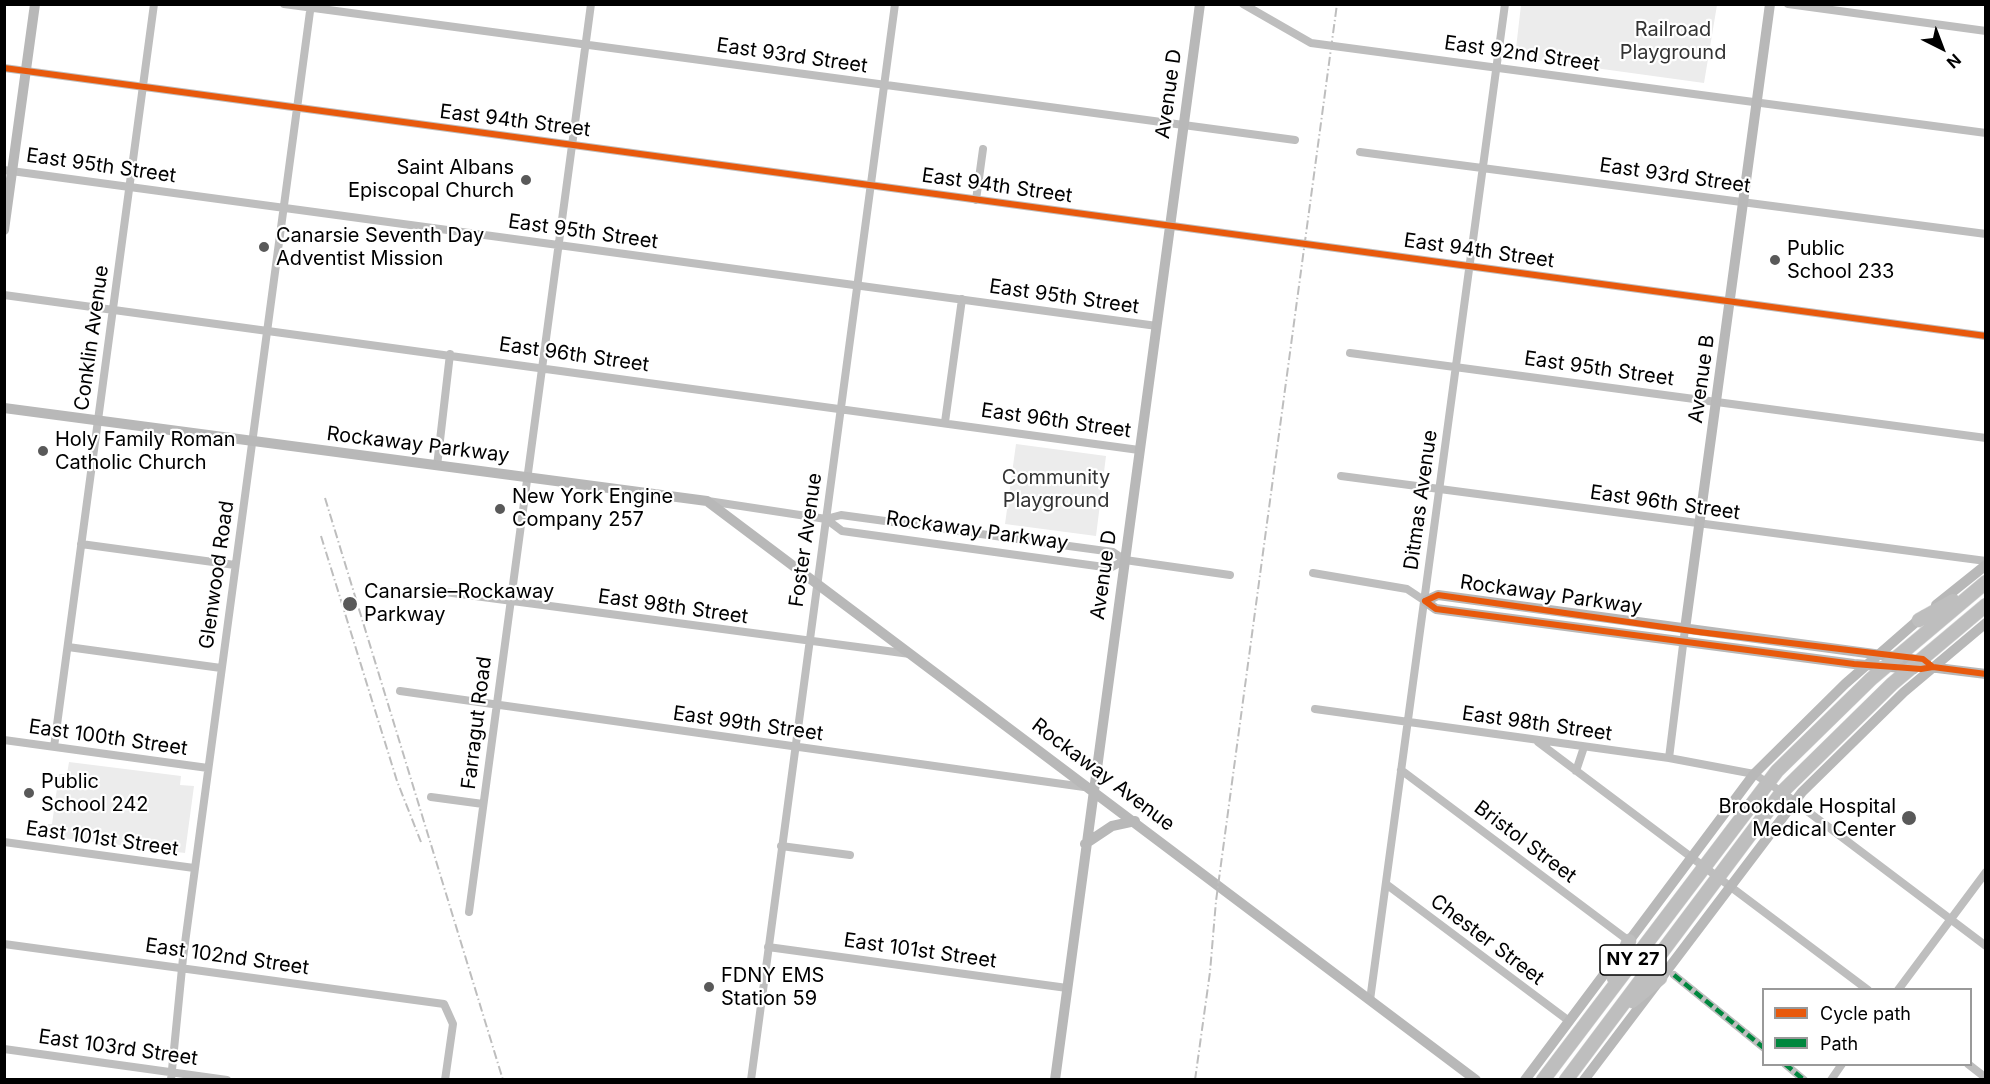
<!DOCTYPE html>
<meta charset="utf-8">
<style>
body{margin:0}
#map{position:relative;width:1990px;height:1084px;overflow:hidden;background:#fff;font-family:Inter,sans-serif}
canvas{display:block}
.frame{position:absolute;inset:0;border:6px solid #000;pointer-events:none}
.legend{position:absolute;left:1762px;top:988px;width:210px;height:78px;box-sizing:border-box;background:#fff;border:2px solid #999;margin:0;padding:8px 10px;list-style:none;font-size:18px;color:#000}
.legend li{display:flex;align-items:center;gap:12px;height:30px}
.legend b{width:30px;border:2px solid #999}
.north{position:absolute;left:1912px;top:18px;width:60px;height:60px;-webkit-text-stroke:4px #fff;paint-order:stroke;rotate:138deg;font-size:16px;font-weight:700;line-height:24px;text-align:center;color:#000}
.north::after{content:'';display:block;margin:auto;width:21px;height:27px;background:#000;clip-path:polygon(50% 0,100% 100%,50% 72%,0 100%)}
</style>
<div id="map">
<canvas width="1990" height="1084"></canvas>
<div class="frame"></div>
<ul class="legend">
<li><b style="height:8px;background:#e8590c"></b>Cycle path</li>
<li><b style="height:8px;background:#00873e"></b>Path</li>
</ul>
<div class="north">N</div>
</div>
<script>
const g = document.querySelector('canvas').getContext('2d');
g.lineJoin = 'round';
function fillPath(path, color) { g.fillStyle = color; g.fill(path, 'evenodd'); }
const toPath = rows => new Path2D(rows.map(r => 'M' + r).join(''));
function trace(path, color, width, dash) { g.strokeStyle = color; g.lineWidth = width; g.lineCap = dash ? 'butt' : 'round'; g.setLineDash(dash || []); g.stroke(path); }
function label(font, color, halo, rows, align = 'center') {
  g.font = font + ' Inter,sans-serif'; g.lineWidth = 4.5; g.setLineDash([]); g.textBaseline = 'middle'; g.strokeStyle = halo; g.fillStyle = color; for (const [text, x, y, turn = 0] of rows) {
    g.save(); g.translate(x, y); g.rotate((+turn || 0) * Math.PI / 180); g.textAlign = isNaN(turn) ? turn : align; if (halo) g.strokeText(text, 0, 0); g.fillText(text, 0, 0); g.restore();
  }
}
fillPath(toPath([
 [1521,5,1717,5,1704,83,1515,57],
 [1016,444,1106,456,1096,536,1005,524],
 [69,762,181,776,180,785,194,786,185,853,46,836,48,824,52,824,59,774,67,774]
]), '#ececec');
const highway = toPath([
 [1919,620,1953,601],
 [1614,978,1629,941],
 [1632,1001,1660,978],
 [1543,1080,1777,771,1871,679,1986,582],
 [1566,1080,1782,792,1892,684,1986,605]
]);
trace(highway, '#dbdbdb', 15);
trace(toPath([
 [284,4,1295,140],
 [1243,4,1311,43,1986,133],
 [1788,4,1986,31],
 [4,68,1986,336],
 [1360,152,1986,234],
 [4,170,1157,326],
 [976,200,983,149],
 [4,295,1139,450],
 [1350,353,1986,438],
 [945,422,962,299],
 [437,466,450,354],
 [1341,476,1986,561],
 [708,501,826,519,841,515,1113,552,1125,560,1230,575],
 [826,519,842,531,1104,567,1112,567,1125,560],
 [81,544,235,565],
 [1313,573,1407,589,1425,601],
 [430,590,910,654],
 [68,647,221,668],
 [400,691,1084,787],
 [1315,709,1669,758,1754,774,1782,792,1986,946],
 [4,740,208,768],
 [1538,742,1868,990],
 [54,747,154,4],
 [1669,758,1685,629],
 [1401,770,1629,941],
 [1576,771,1584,747],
 [431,797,483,804],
 [4,842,194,868],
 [781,846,850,855],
 [1386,884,1569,1021],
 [469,912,591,4],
 [4,944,444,1004,453,1024,445,1080],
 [768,947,1067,988],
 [1674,975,1764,1048],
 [1898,990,1986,872],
 [1370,1000,1505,4],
 [4,1049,227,1080],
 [1785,1064,1804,1080],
 [1968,1064,1986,1078],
 [171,1080,183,958,311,4],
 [751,1080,895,4],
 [1831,1080,1842,1064]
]), '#bebebe', 8);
trace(toPath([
 [4,230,35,4],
 [4,408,707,501,1476,1080],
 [1425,601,1436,609,1854,664,1914,669],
 [1425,601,1438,595,1926,661],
 [1936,605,1986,565],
 [1685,629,1770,4],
 [1929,667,1986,674],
 [1085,844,1112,826,1135,821],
 [1055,1080,1200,4],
 [1525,1080,1754,774,1845,684,1924,615],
 [1584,1080,1802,792,1904,692,1986,623]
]), '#b8b8b8', 10);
trace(highway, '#bebebe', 14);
trace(toPath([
 [325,498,503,1080],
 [321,536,397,781,421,842],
 [1195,1080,1210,972,1216,901,1337,4]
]), '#bebebe', 2, [9, 3, 1.5, 3]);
trace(toPath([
 [1674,975,1764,1048],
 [1785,1064,1804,1080]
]), '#00873e', 4.5, [9, 4.5]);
trace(toPath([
 [4,68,1986,336],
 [1425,601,1436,609,1854,664,1921,669,1933,667,1986,674],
 [1425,601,1438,595,1699,632,1923,659,1933,667]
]), '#e8590c', 6);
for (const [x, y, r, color] of [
 [526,180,6,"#595959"],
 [264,247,6,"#595959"],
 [1775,260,6,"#595959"],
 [43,451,6,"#595959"],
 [500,509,6,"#595959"],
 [350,604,8,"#595959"],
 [29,793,6,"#595959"],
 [1909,818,8,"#595959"],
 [709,987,6,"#595959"]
]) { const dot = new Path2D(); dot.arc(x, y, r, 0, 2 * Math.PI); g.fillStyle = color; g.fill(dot); trace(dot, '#fff', 2); }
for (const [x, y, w] of [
 [1633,960,66]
]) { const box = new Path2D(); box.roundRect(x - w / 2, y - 15, w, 30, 4.5); g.fillStyle = '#fff'; g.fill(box); trace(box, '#000', 1.5); }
label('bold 18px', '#000', null, [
 ["NY 27",1633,960]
]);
label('20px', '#333', '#fff', [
 ["Railroad",1673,30],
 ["Playground",1673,53],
 ["Community",1056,478],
 ["Playground",1056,501]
]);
label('20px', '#000', '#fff', [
 ["East 92nd Street",1522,54,8],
 ["East 93rd Street",792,56,8],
 ["Avenue D",1169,94,-82],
 ["East 94th Street",515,121,7],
 ["East 95th Street",101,166,8],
 ["East 93rd Street",1675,176,8],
 ["East 94th Street",997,186,8],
 ["East 95th Street",583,232,8],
 ["East 94th Street",1479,251,8],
 ["East 95th Street",1064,297,8],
 ["Conklin Avenue",92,338,-82],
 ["East 96th Street",574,355,8],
 ["East 95th Street",1599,369,8],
 ["Avenue B",1702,379,-82],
 ["East 96th Street",1056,421,8],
 ["Rockaway Parkway",418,445,7],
 ["Ditmas Avenue",1421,500,-82],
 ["East 96th Street",1665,503,8],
 ["Rockaway Parkway",977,531,8],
 ["Foster Avenue",806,540,-82],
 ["Glenwood Road",217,575,-82],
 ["Avenue D",1104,575,-82],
 ["Rockaway Parkway",1551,595,8],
 ["East 98th Street",673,607,8],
 ["Farragut Road",477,723,-83],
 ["East 99th Street",748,724,8],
 ["East 98th Street",1537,724,8],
 ["East 100th Street",108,738,8],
 ["Rockaway Avenue",1103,775,37],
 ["East 101st Street",102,839,8],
 ["Bristol Street",1525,842,37],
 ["Chester Street",1487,940,37],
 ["East 101st Street",920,951,8],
 ["East 102nd Street",227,957,8],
 ["East 103rd Street",118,1048,8]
]);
label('20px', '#000', '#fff', [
 ["Saint Albans",514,168,"right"],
 ["Episcopal Church",514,191,"right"],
 ["Canarsie Seventh Day",276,236],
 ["Adventist Mission",276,259],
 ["Public",1787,249],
 ["School 233",1787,272],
 ["Holy Family Roman",55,440],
 ["Catholic Church",55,463],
 ["New York Engine",512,497],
 ["Company 257",512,520],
 ["Canarsie–Rockaway",364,592],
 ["Parkway",364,615],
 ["Public",41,782],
 ["School 242",41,805],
 ["Brookdale Hospital",1896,807,"right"],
 ["Medical Center",1896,830,"right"],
 ["FDNY EMS",721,976],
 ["Station 59",721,999]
], 'left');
</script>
